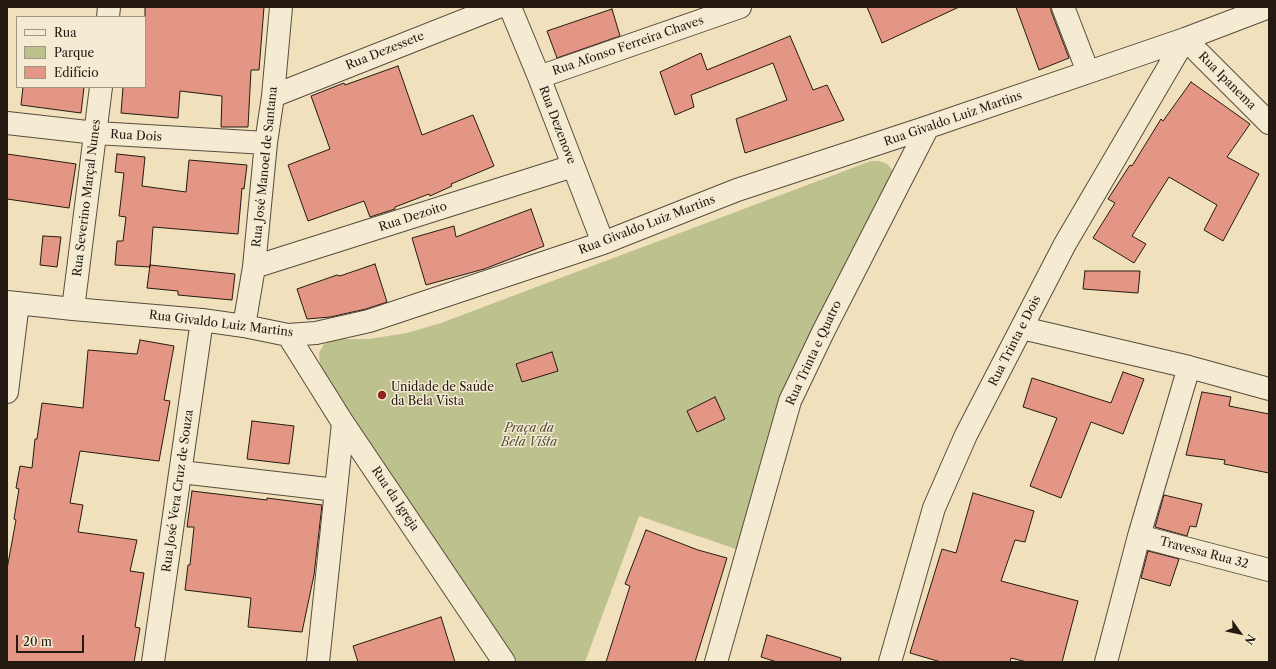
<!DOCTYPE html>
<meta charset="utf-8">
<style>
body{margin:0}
#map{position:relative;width:1276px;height:669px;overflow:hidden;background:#f0e0bc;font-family:"Libre Caslon Text",serif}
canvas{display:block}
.frame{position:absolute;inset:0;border:8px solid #241a12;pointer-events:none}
.legend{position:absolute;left:16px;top:16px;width:130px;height:72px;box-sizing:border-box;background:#f5ebd3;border:1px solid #a19786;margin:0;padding:5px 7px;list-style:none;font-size:12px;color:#241a12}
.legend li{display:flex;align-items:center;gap:8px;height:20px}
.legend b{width:20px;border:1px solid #a19786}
.north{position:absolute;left:1220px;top:613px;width:40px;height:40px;-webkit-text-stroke:3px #f5ebd3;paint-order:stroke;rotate:123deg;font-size:11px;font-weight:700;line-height:16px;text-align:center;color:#241a12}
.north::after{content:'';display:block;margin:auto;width:14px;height:18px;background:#241a12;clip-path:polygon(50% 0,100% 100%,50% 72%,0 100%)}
.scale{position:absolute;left:16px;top:635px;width:68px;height:18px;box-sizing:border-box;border:2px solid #241a12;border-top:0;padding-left:5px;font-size:12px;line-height:14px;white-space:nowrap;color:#241a12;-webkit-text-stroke:3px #f5ebd3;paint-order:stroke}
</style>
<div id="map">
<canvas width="1276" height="669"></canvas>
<div class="frame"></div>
<ul class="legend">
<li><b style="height:5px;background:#f5ebd3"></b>Rua</li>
<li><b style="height:11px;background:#bcc18e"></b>Parque</li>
<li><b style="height:11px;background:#e49685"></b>Edifício</li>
</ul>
<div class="north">N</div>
<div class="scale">20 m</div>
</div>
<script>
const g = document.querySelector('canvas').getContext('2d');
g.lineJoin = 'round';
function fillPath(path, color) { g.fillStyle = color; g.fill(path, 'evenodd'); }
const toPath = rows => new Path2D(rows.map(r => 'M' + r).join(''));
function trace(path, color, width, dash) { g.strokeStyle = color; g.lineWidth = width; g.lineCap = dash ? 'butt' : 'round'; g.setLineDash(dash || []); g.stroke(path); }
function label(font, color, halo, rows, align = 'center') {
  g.font = font + ' "Libre Caslon Text",serif'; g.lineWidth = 3; g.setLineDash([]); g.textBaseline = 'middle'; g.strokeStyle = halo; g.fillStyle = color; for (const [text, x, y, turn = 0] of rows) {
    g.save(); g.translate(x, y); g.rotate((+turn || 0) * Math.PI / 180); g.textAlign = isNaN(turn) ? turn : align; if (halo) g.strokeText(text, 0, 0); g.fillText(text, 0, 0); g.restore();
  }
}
fillPath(toPath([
 [871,161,879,161,887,164,893,171,789,381,739,550,639,516,585,662,516,662,324,375,320,364,319,353,324,344,338,339,369,339,407,333,441,323]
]), '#bcc18e');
const building = toPath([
 [145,7,264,7,259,70,251,70,248,127,221,127,222,96,180,91,178,118,121,113,123,87,145,87,145,7],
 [867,7,959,7,882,43,867,7],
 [1016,7,1051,7,1051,11,1069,58,1039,70,1016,7],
 [612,9,620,36,557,58,547,31,612,9],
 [790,36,813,90,827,85,844,120,745,153,736,119,787,100,773,63,691,95,694,107,675,115,660,72,701,53,707,70,790,36],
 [398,66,422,135,473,115,494,166,451,184,452,186,430,196,429,194,395,207,395,209,370,217,364,201,308,221,288,165,330,149,311,96,344,83,345,85,398,66],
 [1191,82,1250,124,1227,157,1259,174,1223,241,1204,230,1217,205,1169,177,1132,236,1146,244,1134,263,1093,238,1115,203,1108,199,1130,165,1132,166,1161,119,1163,121,1191,82],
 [23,87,84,87,81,113,21,105,23,87],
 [7,154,76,164,69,208,7,199,7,154],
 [117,154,145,157,142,186,186,192,189,160,247,165,244,189,242,188,238,234,153,227,150,267,115,265,117,241,123,241,126,217,119,216,124,173,115,172,117,154],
 [531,209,544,246,484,269,426,285,412,238,454,226,456,237,531,209],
 [43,236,61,237,57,267,40,265,43,236],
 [375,264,387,302,366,309,330,317,307,319,297,289,337,275,340,276,375,264],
 [150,265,235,274,232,300,178,295,178,291,147,288,150,265],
 [1085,271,1140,271,1138,293,1083,289,1085,271],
 [140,340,174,346,164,400,170,401,159,461,80,451,70,503,83,505,78,532,137,540,130,571,144,573,135,627,140,628,134,662,7,662,7,569,16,520,14,519,19,489,16,488,20,466,32,468,35,439,37,439,42,403,83,408,88,350,137,354,140,340],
 [552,352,558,371,522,382,516,364,552,352],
 [1123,372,1144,379,1123,434,1091,422,1061,498,1030,486,1057,418,1023,407,1032,378,1111,403,1123,372],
 [1202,392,1231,397,1229,406,1269,414,1269,473,1224,464,1225,460,1186,455,1202,392],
 [715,397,725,419,697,432,687,411,715,397],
 [252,421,294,426,289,464,247,459,252,421],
 [192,491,267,500,267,498,322,505,314,575,302,632,248,627,251,598,185,590,188,565,190,565,194,527,187,527,192,491],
 [973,493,1034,511,1025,542,1015,540,1001,581,1078,601,1062,662,1027,662,1011,658,1010,662,941,662,910,653,942,549,956,553,973,493],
 [1164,495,1202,504,1196,527,1190,526,1187,536,1155,527,1164,495],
 [646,530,698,550,727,558,695,662,606,662,630,586,625,584,646,530],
 [1148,551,1179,559,1170,586,1141,578,1148,551],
 [441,617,455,662,358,662,353,646,441,617],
 [767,635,841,658,840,662,777,662,761,657,767,635]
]);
fillPath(building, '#e49685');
trace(building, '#241a12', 1);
const minor = toPath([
 [510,7,539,77,603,243],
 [1063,7,1088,72],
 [108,17,109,7],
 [1185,39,1269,123],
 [539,77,740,7],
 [273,96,498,7],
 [7,123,96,133,266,143],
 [254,267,573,166],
 [7,302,73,309,202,320,244,326,288,335,316,333,369,321,603,243,737,190,928,127,1185,39,1269,7],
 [73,309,101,87],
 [244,326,254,267,266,143,273,96,281,7],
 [1022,328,1189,367,1269,389],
 [288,335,343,423,504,662],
 [7,392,18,303],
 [181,472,336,490],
 [1139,536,1269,570],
 [153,662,202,320],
 [318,662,343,423],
 [716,662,790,401,824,330,928,127],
 [890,662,934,508,966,435,1065,244,1185,39],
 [1106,662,1139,536,1189,367]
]);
trace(minor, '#574c3c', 24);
trace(minor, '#f5ebd3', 22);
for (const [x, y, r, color] of [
 [382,395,5,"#8f2418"]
]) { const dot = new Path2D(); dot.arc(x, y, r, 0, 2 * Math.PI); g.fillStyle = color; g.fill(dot); trace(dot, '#f5ebd3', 1.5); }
label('12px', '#241a12', '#f5ebd3', [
 ["Rua Afonso Ferreira Chaves",628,46,-19],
 ["Rua Dezessete",385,51,-22],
 ["Rua Ipanema",1227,81,45],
 ["Rua Givaldo Luiz Martins",953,119,-19],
 ["Rua Dezenove",557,125,69],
 ["Rua Dois",136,136,3],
 ["Rua José Manoel de Santana",265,167,-84],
 ["Rua Severino Marçal Nunes",87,198,-83],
 ["Rua Dezoito",413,217,-18],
 ["Rua Givaldo Luiz Martins",647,225,-21],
 ["Rua Givaldo Luiz Martins",221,324,7],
 ["Rua Trinta e Dois",1015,341,-63],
 ["Rua Trinta e Quatro",814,353,-65],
 ["Rua José Vera Cruz de Souza",178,491,-82],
 ["Rua da Igreja",395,499,56],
 ["Travessa Rua 32",1204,553,15]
]);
label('12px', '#241a12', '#f5ebd3', [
 ["Unidade de Saúde",391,388],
 ["da Bela Vista",391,402]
], 'left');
label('italic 12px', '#524c37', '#f5ebd3', [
 ["Praça da",529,429],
 ["Bela Vista",529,443]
]);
</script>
